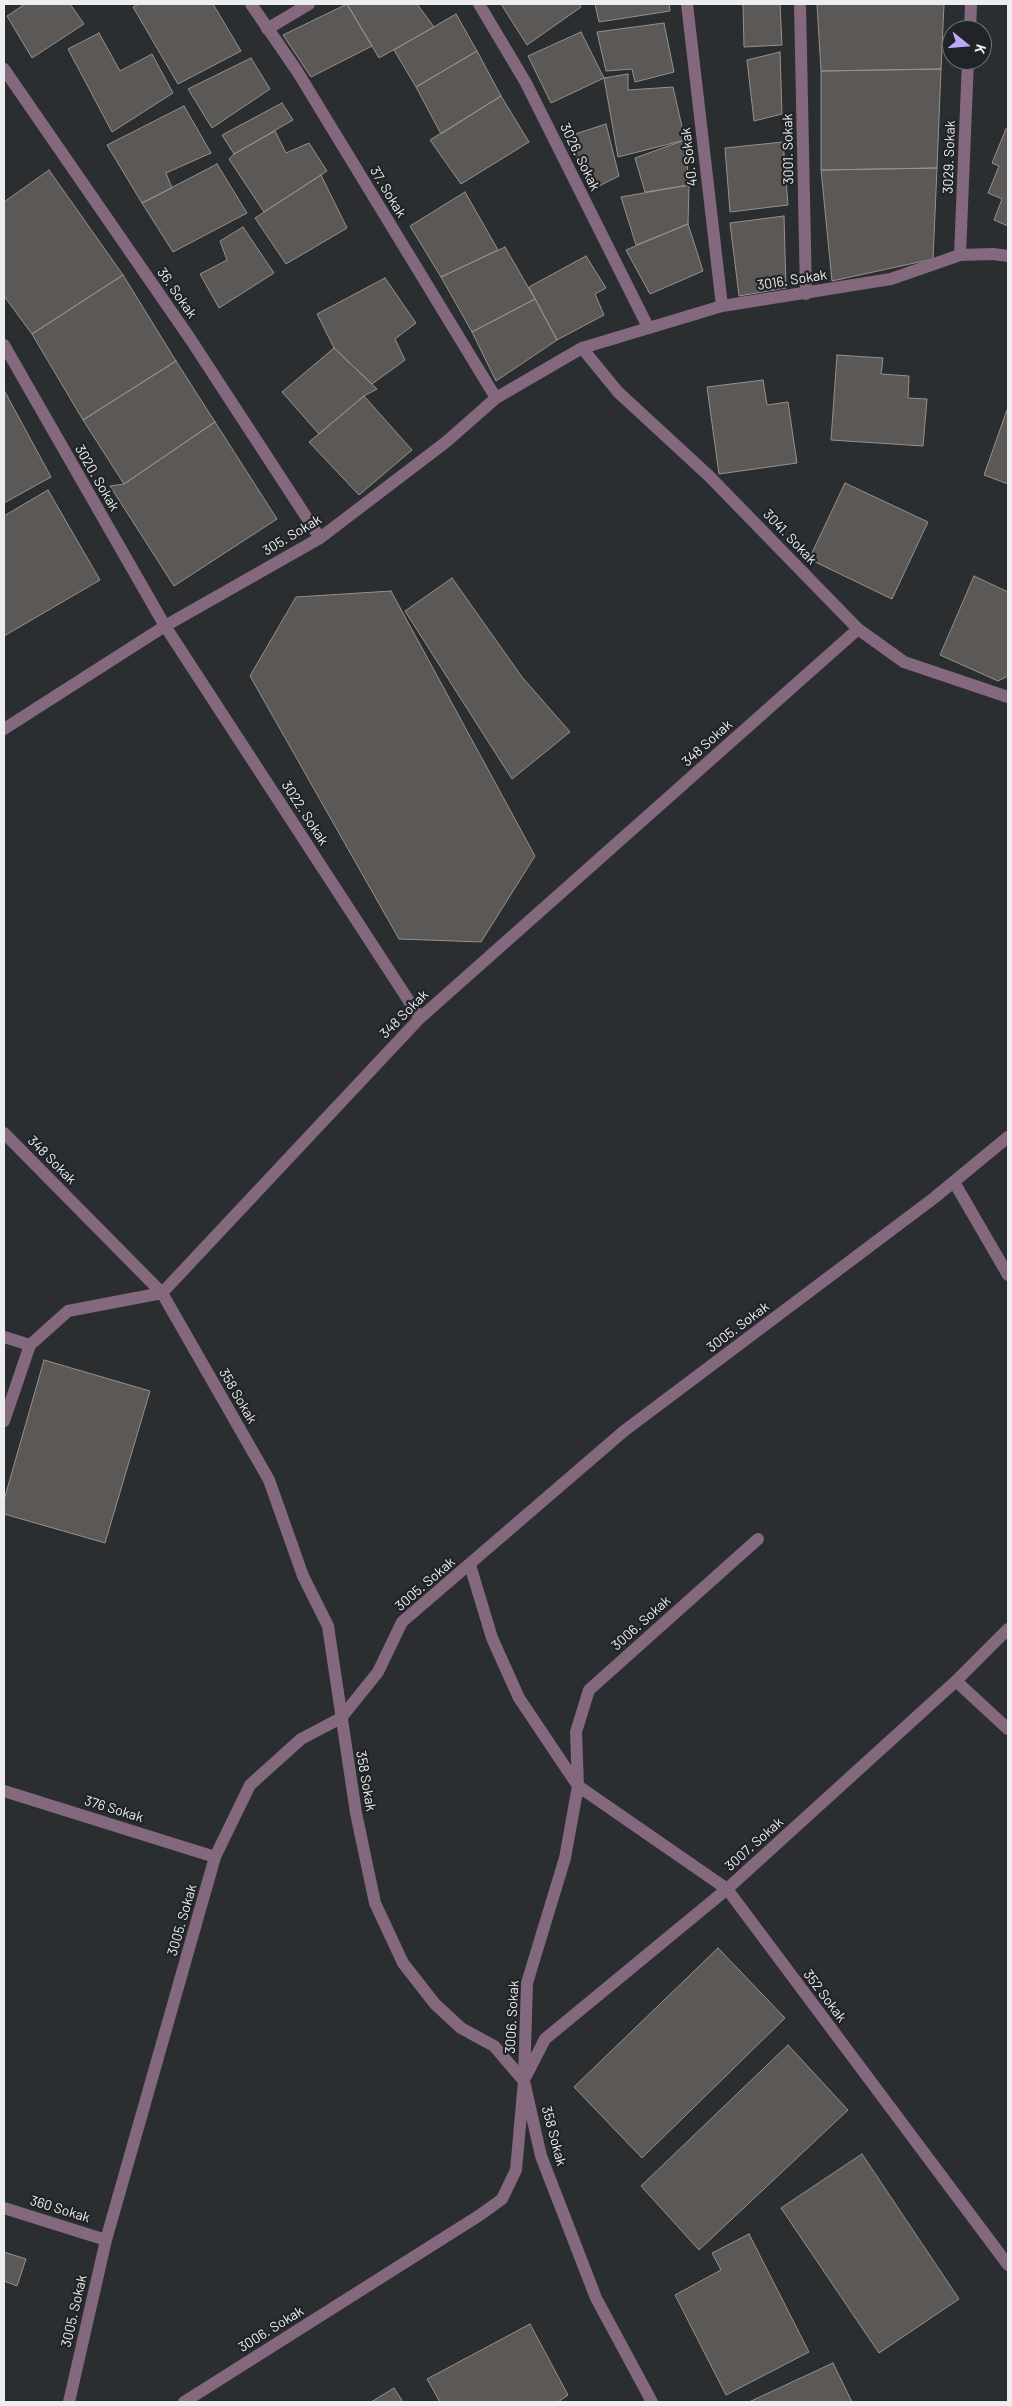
<!DOCTYPE html>
<style>
body{margin:0}
#map{position:relative;width:1012px;height:2406px;overflow:hidden;background:#2a2e31;font-family:Barlow,sans-serif}
canvas{display:block}
.frame{position:absolute;inset:0;border:5px solid #ebedef;pointer-events:none}
.north{position:absolute;left:942px;top:20px;width:50px;height:50px;box-sizing:border-box;background:#212427;border:1px solid #727477;border-radius:50%;rotate:107deg;font-size:14px;font-weight:700;line-height:20px;text-align:center;color:#ebedef}
.north::after{content:'';display:block;margin:auto;width:18px;height:22px;background:#bda9f5;clip-path:polygon(50% 0,100% 100%,50% 72%,0 100%)}
</style>
<div id="map">
<canvas width="1012" height="2406"></canvas>
<div class="frame"></div>
<div class="north">K</div>
</div>
<script>
const g = document.querySelector('canvas').getContext('2d');
g.lineJoin = 'round';
function fillPath(path, color) { g.fillStyle = color; g.fill(path, 'evenodd'); }
const toPath = rows => new Path2D(rows.map(r => 'M' + r).join(''));
function trace(path, color, width, dash) { g.strokeStyle = color; g.lineWidth = width; g.lineCap = dash ? 'butt' : 'round'; g.setLineDash(dash || []); g.stroke(path); }
function label(font, color, halo, rows, align = 'center') {
  g.font = font + ' Barlow,sans-serif'; g.lineWidth = 4.5; g.setLineDash([]); g.textBaseline = 'middle'; g.strokeStyle = halo; g.fillStyle = color; for (const [text, x, y, turn = 0] of rows) {
    g.save(); g.translate(x, y); g.rotate((+turn || 0) * Math.PI / 180); g.textAlign = isNaN(turn) ? turn : align; if (halo) g.strokeText(text, 0, 0); g.fillText(text, 0, 0); g.restore();
  }
}
const building = toPath([
 [25,4,70,4,84,24,32,58,7,16,25,4],
 [139,4,213,4,241,51,178,84,133,7,139,4],
 [347,4,417,4,434,27,379,58,347,4],
 [347,4,372,46,311,77,283,35,347,4],
 [501,4,579,4,581,7,527,45,501,4],
 [595,4,669,4,670,11,599,22,595,4],
 [743,4,780,4,782,45,744,47,743,4],
 [817,4,944,4,941,69,821,71,817,4],
 [456,14,477,51,416,87,394,50,456,14],
 [664,23,674,72,635,82,632,69,606,71,597,32,664,23],
 [581,32,604,78,551,103,528,56,581,32],
 [99,33,120,71,152,54,173,93,112,132,68,49,99,33],
 [477,51,501,96,441,134,416,87,477,51],
 [780,52,782,114,754,121,747,60,780,52],
 [251,58,270,89,212,128,188,89,251,58],
 [941,69,937,168,821,170,821,71,941,69],
 [628,74,628,90,673,87,685,140,618,157,604,78,628,74],
 [501,96,529,142,461,184,430,140,501,96],
 [282,103,293,120,234,154,222,135,282,103],
 [184,106,211,153,166,173,172,188,142,203,107,145,184,106],
 [606,124,619,176,593,189,566,137,606,124],
 [1006,129,1008,130,1008,226,994,220,1002,199,988,193,999,166,992,163,1006,129],
 [275,131,286,153,309,143,327,171,264,212,229,159,234,154,275,131],
 [685,140,689,185,645,192,635,158,685,140],
 [783,142,788,205,730,212,725,148,783,142],
 [217,164,247,213,173,252,142,203,217,164],
 [937,168,933,259,832,281,821,170,937,168],
 [49,170,123,275,32,334,4,296,4,202,49,170],
 [321,175,347,228,286,264,255,218,321,175],
 [689,185,688,224,636,245,621,197,689,185],
 [465,192,498,250,441,277,410,226,465,192],
 [784,216,786,288,739,296,730,223,784,216],
 [688,224,703,271,650,294,626,250,688,224],
 [243,227,274,273,219,308,200,274,227,260,220,241,243,227],
 [505,247,535,299,472,332,441,277,505,247],
 [586,256,606,288,595,294,604,315,557,340,529,287,586,256],
 [123,275,176,361,83,420,32,334,123,275],
 [385,278,416,323,395,339,405,360,372,384,334,348,317,314,385,278],
 [535,299,557,340,496,381,472,332,535,299],
 [334,348,377,389,364,396,319,434,282,392,334,348],
 [837,355,883,358,881,374,909,376,908,398,927,399,923,446,831,440,837,355],
 [176,361,215,422,124,484,83,420,176,361],
 [763,380,767,405,788,402,797,463,719,474,707,387,763,380],
 [4,390,51,477,4,503,4,390],
 [364,396,412,450,359,495,309,442,364,396],
 [1008,407,1008,484,984,475,1008,407],
 [215,422,277,519,174,586,110,486,124,484,215,422],
 [845,483,928,522,892,599,809,559,845,483],
 [48,490,100,580,4,636,4,516,48,490],
 [974,576,1008,592,1008,676,998,681,940,655,974,576],
 [452,578,522,677,570,732,512,779,405,611,452,578],
 [391,591,535,856,481,942,399,939,250,676,296,597,391,591],
 [44,1360,150,1391,105,1543,4,1514,4,1500,44,1360],
 [718,1948,785,2018,642,2158,574,2087,718,1948],
 [788,2045,848,2110,699,2250,641,2186,788,2045],
 [862,2154,959,2299,879,2353,781,2208,862,2154],
 [749,2234,809,2352,726,2395,675,2295,721,2270,712,2253,749,2234],
 [4,2252,26,2259,17,2286,4,2281,4,2252],
 [530,2324,568,2395,558,2402,440,2402,427,2379,530,2324],
 [833,2363,852,2402,749,2402,833,2363],
 [394,2388,403,2402,371,2402,394,2388]
]);
fillPath(building, '#5c5855');
trace(building, '#95918d', 1);
trace(toPath([
 [251,4,297,71,496,398],
 [479,4,526,83,648,327],
 [687,4,722,306],
 [800,4,806,294],
 [267,29,309,4],
 [970,30,971,4],
 [4,69,191,340,320,538],
 [960,255,968,60],
 [4,345,165,626,420,1018],
 [582,348,618,392,709,476,858,629,904,662,1008,697],
 [4,729,165,626,320,538,446,442,496,398,582,348,722,306,891,279,960,255,993,254,1008,256],
 [4,1133,162,1293,420,1018,858,629],
 [954,1182,1008,1275],
 [4,1337,30,1345,68,1311,162,1293,269,1480,303,1576,328,1626,356,1813,375,1903,403,1963,435,2004,461,2028,494,2046,524,2081,541,2156,596,2298,652,2402],
 [4,1421,30,1345],
 [470,1565,492,1638,519,1698,578,1786,727,1889,1008,2265],
 [956,1681,1008,1729],
 [4,1791,215,1857],
 [526,2076,545,2039,727,1889,956,1681,1008,1629],
 [4,2208,106,2240],
 [69,2402,106,2240,215,1857,250,1785,301,1739,341,1718,378,1672,402,1622,624,1431,934,1198,1008,1137],
 [184,2402,480,2215,502,2199,516,2170,524,2081,527,1983,565,1858,578,1786,576,1732,589,1690,758,1539]
]), '#84687d', 12);
label('14px', '#ebedef', '#212427', [
 ["3001. Sokak",788,149,-91],
 ["3026. Sokak",580,157,64],
 ["40. Sokak",689,157,-97],
 ["3029. Sokak",949,157,-88],
 ["37. Sokak",388,192,59],
 ["3016. Sokak",792,280,-9],
 ["36. Sokak",177,293,55],
 ["3020. Sokak",97,478,60],
 ["305. Sokak",292,535,-31],
 ["3041. Sokak",790,537,46],
 ["348 Sokak",707,743,-42],
 ["3022. Sokak",305,813,57],
 ["348 Sokak",404,1014,-45],
 ["348 Sokak",52,1160,45],
 ["3005. Sokak",738,1327,-37],
 ["358 Sokak",238,1396,60],
 ["3005. Sokak",425,1584,-41],
 ["3006. Sokak",641,1623,-42],
 ["358 Sokak",366,1781,80],
 ["376 Sokak",114,1809,17],
 ["3007. Sokak",754,1844,-42],
 ["3005. Sokak",182,1920,-74],
 ["352 Sokak",825,1996,53],
 ["3006. Sokak",512,2017,-87],
 ["358 Sokak",554,2136,75],
 ["360 Sokak",60,2209,17],
 ["3005. Sokak",74,2311,-77],
 ["3006. Sokak",271,2329,-32]
]);
</script>
